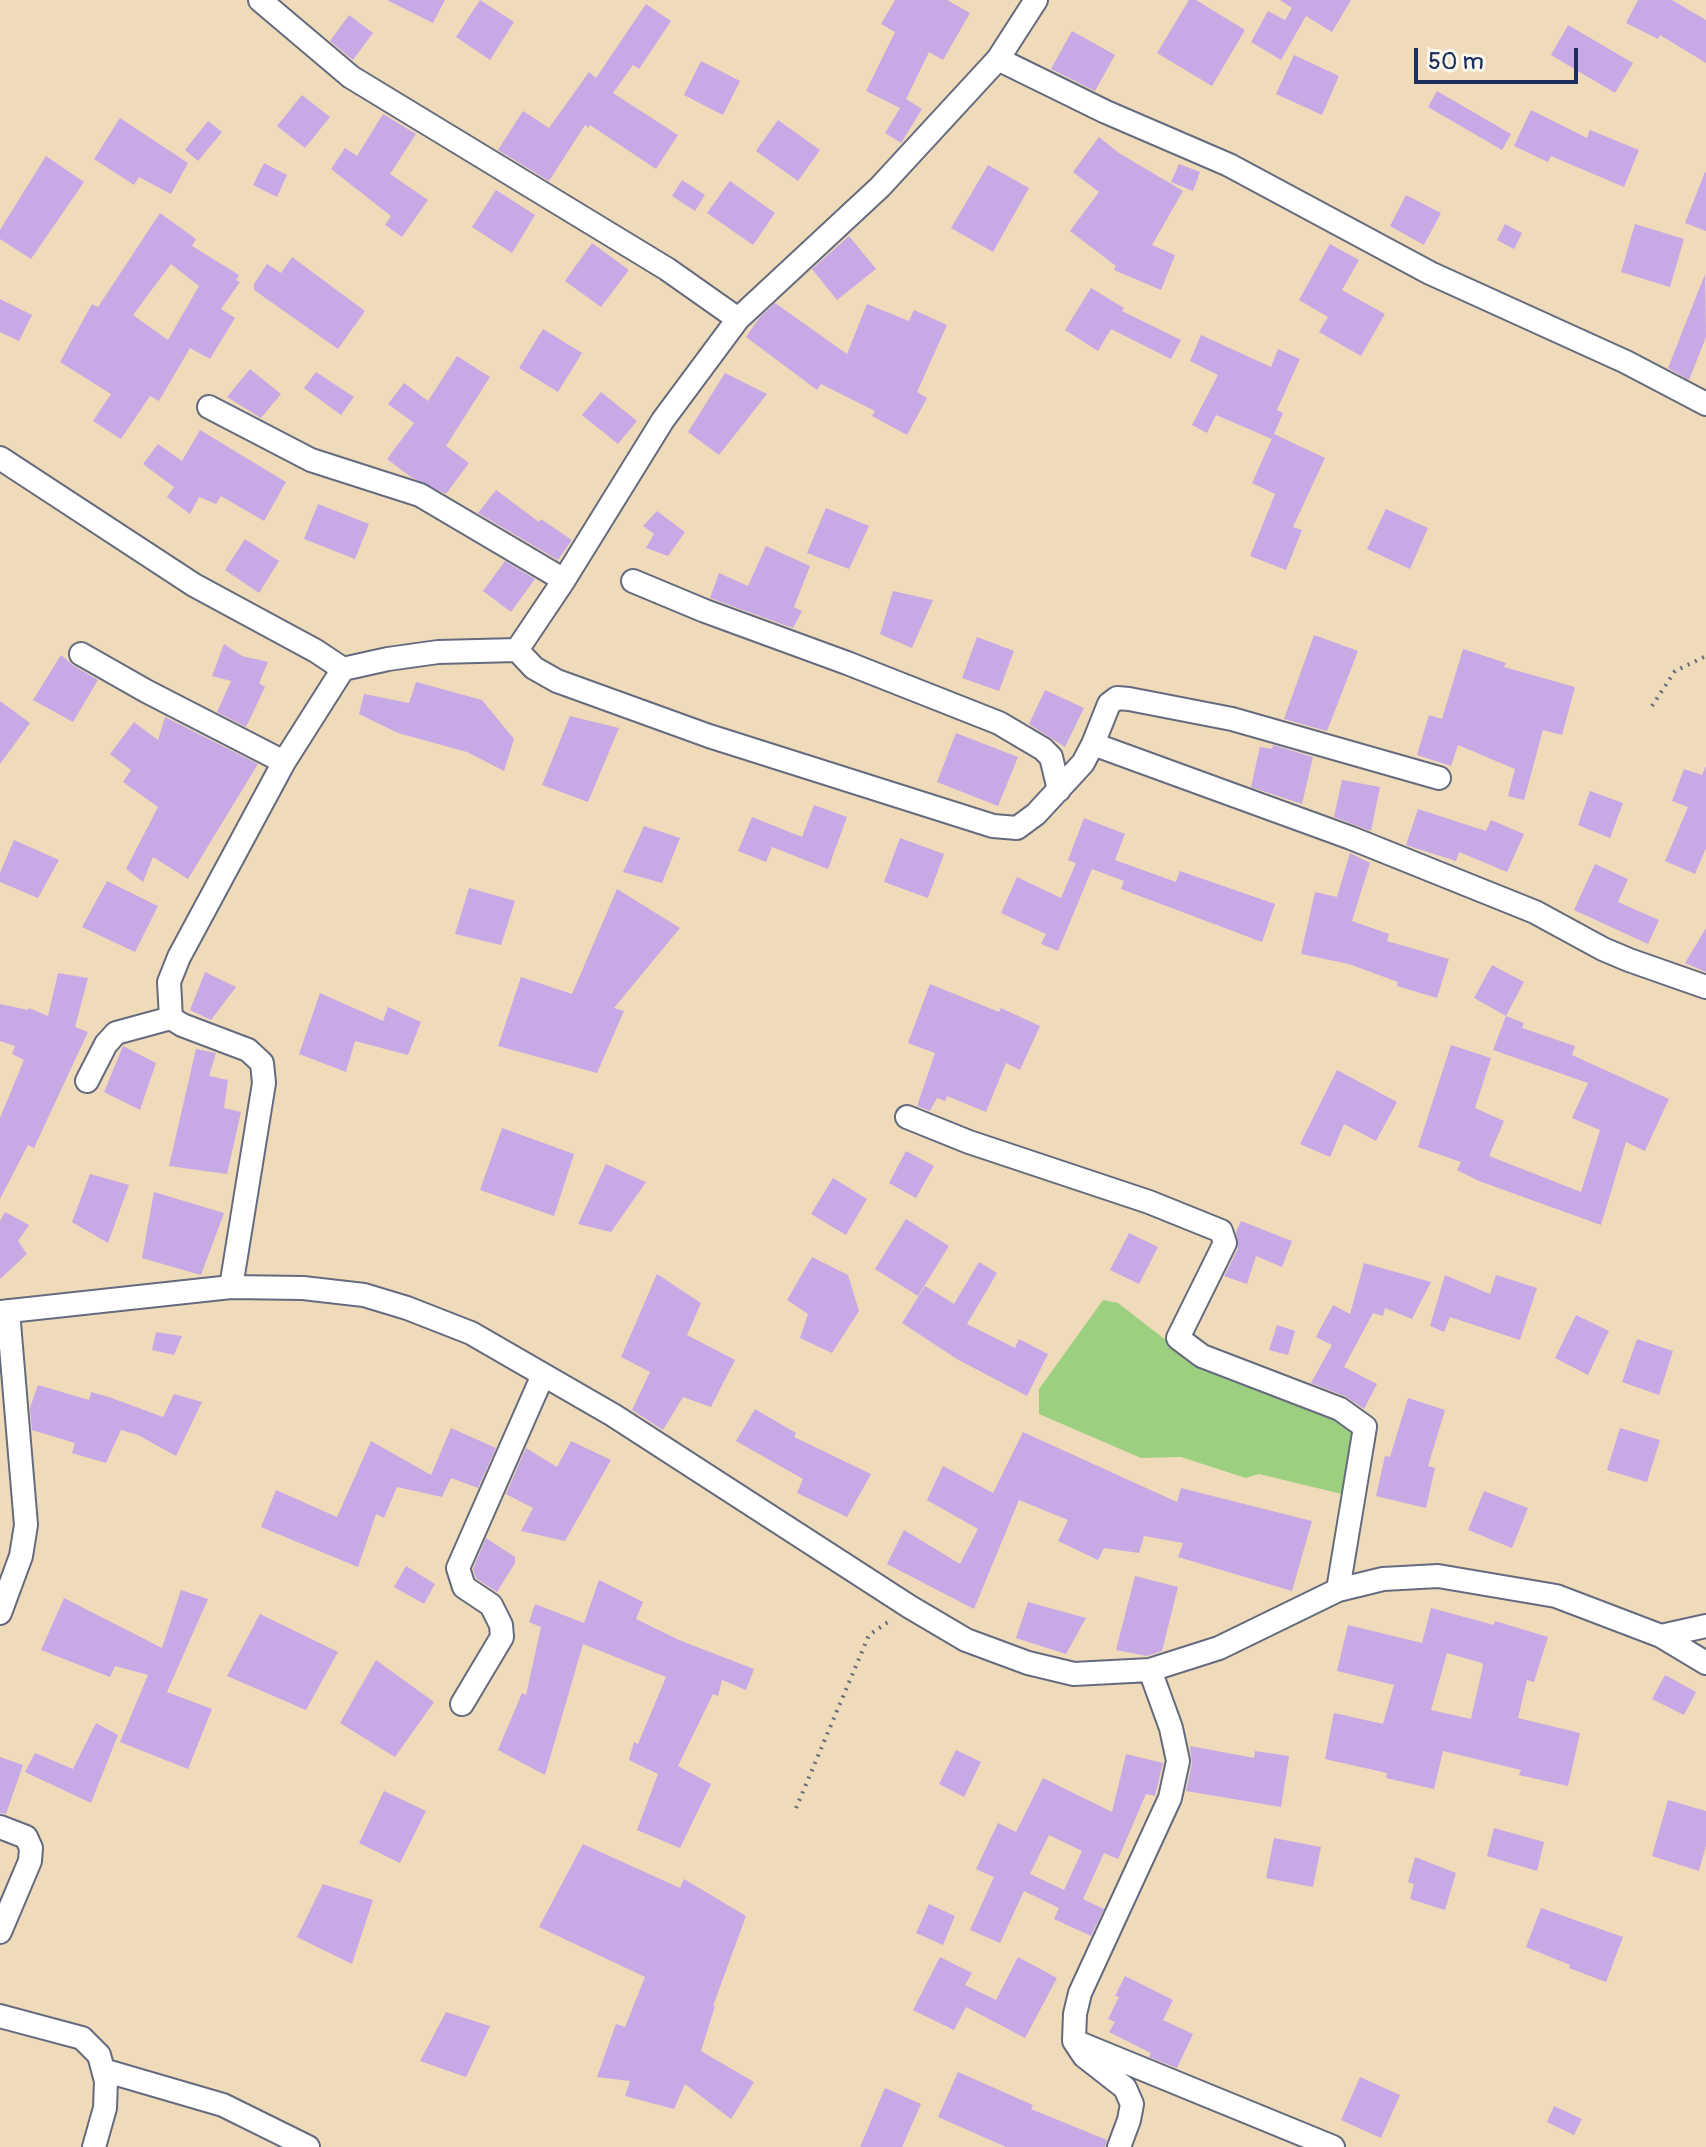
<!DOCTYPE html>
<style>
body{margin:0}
#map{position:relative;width:1706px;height:2147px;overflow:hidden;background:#efdbba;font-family:Pangolin,sans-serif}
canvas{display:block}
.scale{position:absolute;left:1414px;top:48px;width:164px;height:36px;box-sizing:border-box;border:4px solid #1b2f5e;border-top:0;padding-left:10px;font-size:24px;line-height:28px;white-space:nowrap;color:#1b2f5e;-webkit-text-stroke:6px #fbf7ec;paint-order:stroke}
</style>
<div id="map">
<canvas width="1706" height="2147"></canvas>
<div class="scale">50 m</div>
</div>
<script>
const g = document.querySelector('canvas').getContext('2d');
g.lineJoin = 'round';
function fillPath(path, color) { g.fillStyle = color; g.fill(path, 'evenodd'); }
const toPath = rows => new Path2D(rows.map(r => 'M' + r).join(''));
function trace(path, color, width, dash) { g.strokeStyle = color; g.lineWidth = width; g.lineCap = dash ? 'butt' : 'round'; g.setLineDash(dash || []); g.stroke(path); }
fillPath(toPath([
 [1103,1300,1118,1303,1176,1348,1253,1387,1356,1428,1342,1494,1259,1474,1246,1478,1181,1457,1141,1458,1039,1414,1039,1389]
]), '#9cd080');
fillPath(toPath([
 [387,0,445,0,433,23],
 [480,0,514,22,490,60,456,37],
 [895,0,947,0,970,13,943,60,929,52,906,99,922,109,901,143,885,133,900,108,866,91,895,32,881,24],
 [1189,0,1196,0,1245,30,1212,86,1157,53],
 [1280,0,1351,0,1332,32,1306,16,1281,60,1251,42,1268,11,1285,20,1292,8],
 [1638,0,1672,0,1706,20,1706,63,1660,35,1658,39,1626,23],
 [646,4,671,21,639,69,633,65,613,93,678,135,656,169,590,125,588,128,585,125,549,181,498,150,523,111,549,128,589,72,596,78],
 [349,15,373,33,353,60,330,41],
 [1568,25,1633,63,1615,93,1551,55],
 [1072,31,1115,55,1095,91,1051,69],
 [1294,55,1339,76,1322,115,1276,94],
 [701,61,740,81,723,115,684,95],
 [1437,91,1511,134,1502,150,1428,107],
 [302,95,330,117,305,148,277,126],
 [1531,110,1587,138,1590,130,1639,150,1624,187,1551,156,1548,162,1514,146],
 [383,114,416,134,390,174,428,200,402,237,385,225,391,216,331,169,345,148,357,156],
 [120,118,188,163,171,194,139,177,134,185,94,159],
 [778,120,820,150,798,181,756,151],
 [208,121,222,132,198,161,185,150],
 [1099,137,1119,153,1183,191,1152,245,1175,255,1161,290,1114,270,1116,266,1070,231,1099,192,1073,172],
 [46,156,84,182,31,259,0,239,0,230],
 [264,163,287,175,277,197,253,185],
 [1179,164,1200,172,1193,191,1171,182],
 [988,165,1029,188,993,252,951,228],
 [1705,172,1706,173,1706,231,1685,223],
 [682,180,705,195,695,211,672,196],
 [730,181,775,213,753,245,707,213],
 [496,190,535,215,512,253,472,227],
 [1406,195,1441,213,1424,245,1390,226],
 [160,213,196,239,192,246,239,275,236,280,240,282,221,309,235,318,210,359,190,348,159,401,150,396,121,439,93,421,111,394,60,362,92,304,98,307],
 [171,264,199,286,168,340,133,315],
 [1505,224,1522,233,1514,249,1497,240],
 [1635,224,1684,239,1670,287,1621,272],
 [849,236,876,269,837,300,812,269],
 [592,243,629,270,601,307,565,281],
 [1330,244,1359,260,1342,290,1385,314,1361,356,1319,332,1328,317,1299,300],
 [292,257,365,311,338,349,254,290,254,284,267,264,281,273],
 [1705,274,1706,337,1689,380,1668,368],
 [1091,288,1124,308,1122,311,1181,340,1171,359,1111,329,1098,351,1065,330],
 [0,299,32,315,19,341,0,332],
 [775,303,847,354,867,304,909,321,914,310,947,325,917,392,927,398,907,435,872,416,875,411,821,384,817,390,746,337,760,317],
 [543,329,582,353,558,392,519,368],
 [1201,335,1271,367,1278,349,1300,359,1277,410,1283,413,1272,439,1216,415,1207,433,1192,425,1218,375,1190,361],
 [457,356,490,377,446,446,469,463,446,494,411,477,387,459,414,423,388,404,404,383,428,401],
 [250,369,281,394,261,418,227,397],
 [316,372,354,397,341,415,304,388],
 [725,373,767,394,719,455,688,432],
 [601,392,637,421,618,444,582,415],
 [200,430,286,482,264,521,221,496,216,504,199,497,190,514,167,497,174,487,143,464,158,444,182,461],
 [1274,434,1325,458,1293,527,1302,530,1286,570,1250,556,1275,494,1252,483],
 [496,490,539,522,541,519,572,540,558,560,478,513],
 [318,504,369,524,355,559,304,539],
 [826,508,869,526,849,569,807,553],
 [1386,509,1428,528,1410,569,1367,549],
 [657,511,685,532,668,556,646,548,654,534,643,526],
 [245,539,279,561,259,593,225,570],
 [766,546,810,566,794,607,802,611,793,628,710,598,719,573,748,586],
 [505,561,535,579,511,612,483,591],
 [893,591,933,600,912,648,880,634],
 [1314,635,1358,651,1327,731,1284,719],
 [977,637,1014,651,999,691,962,678],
 [224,644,242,656,268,662,259,683,265,687,246,727,217,712,231,681,212,676],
 [1463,649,1506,663,1504,667,1575,687,1562,735,1543,730,1524,800,1508,796,1515,769,1458,745,1451,766,1417,755,1429,715,1442,719],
 [61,655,74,666,98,680,73,722,33,700],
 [416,682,482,700,514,739,504,771,467,752,398,733,359,714,364,694,409,703],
 [1045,690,1084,708,1065,747,1029,724],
 [0,701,30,723,0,764],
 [570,716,619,728,588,802,542,785],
 [165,717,258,764,188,879,153,857,143,882,126,869,158,807,123,782,131,770,110,754,134,722,158,740],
 [956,733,1018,757,998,806,937,782],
 [1273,745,1313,757,1302,804,1251,787,1260,747,1272,749],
 [1706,766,1706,848,1695,874,1665,861,1688,807,1672,801,1684,769,1702,775],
 [1342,780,1380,787,1371,831,1334,817],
 [1590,791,1623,803,1610,838,1578,825],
 [814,805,847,817,828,869,772,847,766,862,738,851,752,817,802,837],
 [1418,809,1486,831,1491,820,1524,834,1507,872,1459,852,1456,861,1406,845],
 [1084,818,1125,834,1115,860,1176,882,1180,871,1275,904,1262,942,1121,889,1124,881,1092,869,1058,951,1041,944,1046,934,1001,913,1017,877,1061,898,1076,863,1068,860],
 [644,826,680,838,662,883,623,872],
 [900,838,944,854,928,898,884,882],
 [14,840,59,860,38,898,0,882,0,873],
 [1350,853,1370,863,1352,921,1389,934,1387,941,1449,959,1437,998,1397,986,1398,982,1349,964,1301,954,1315,892,1337,897],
 [1595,864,1628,879,1618,902,1659,920,1648,944,1574,910],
 [107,881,158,906,135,952,82,927],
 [469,888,515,901,501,945,455,934],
 [617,889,680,928,614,1008,624,1011,597,1073,498,1046,521,977,572,994],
 [1706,928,1706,972,1685,963],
 [1492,965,1524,982,1506,1016,1474,998],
 [205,972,236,987,211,1020,190,1010],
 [58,973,88,978,75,1027,88,1032,34,1148,28,1145,0,1199,0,1118,24,1060,12,1054,15,1046,0,1041,0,1004,28,1010,29,1008,48,1016],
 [930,984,999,1012,1001,1008,1040,1026,1020,1070,1006,1063,986,1112,947,1096,945,1101,937,1098,930,1111,917,1106,935,1053,908,1043],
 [320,993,383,1021,388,1007,421,1022,408,1055,355,1041,346,1072,299,1054],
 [1506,1016,1524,1023,1522,1028,1575,1046,1572,1055,1669,1099,1645,1151,1626,1142,1601,1225,1479,1181,1457,1170,1461,1162,1418,1147,1451,1045,1491,1058,1475,1108,1504,1121,1489,1156,1581,1192,1600,1130,1572,1118,1588,1083,1493,1050],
 [123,1046,156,1063,140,1110,104,1092],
 [196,1049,216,1053,209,1076,228,1080,224,1108,241,1112,227,1174,169,1166],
 [1337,1070,1397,1102,1376,1141,1344,1124,1330,1157,1300,1144],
 [502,1128,574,1154,554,1216,480,1190],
 [906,1151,934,1166,916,1198,889,1183],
 [606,1164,646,1182,611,1232,578,1224],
 [90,1174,129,1185,108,1243,72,1222],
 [833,1178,867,1199,846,1235,811,1214],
 [154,1192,224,1213,201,1275,142,1258],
 [5,1212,29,1225,18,1241,27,1254,0,1279,0,1221],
 [906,1219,949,1246,918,1296,875,1269],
 [1241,1221,1292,1241,1282,1267,1256,1256,1247,1284,1224,1276,1238,1249,1236,1232],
 [1129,1233,1158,1247,1139,1284,1110,1270],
 [812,1257,848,1275,859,1311,832,1353,800,1338,808,1314,787,1300],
 [979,1262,997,1273,967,1324,1015,1348,1019,1339,1048,1354,1027,1396,957,1359,902,1323,925,1286,954,1304],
 [1364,1263,1431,1282,1412,1319,1385,1308,1383,1316,1373,1313,1344,1367,1377,1384,1364,1409,1345,1396,1311,1383,1332,1345,1316,1337,1333,1305,1350,1314],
 [657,1274,701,1303,687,1335,735,1360,711,1407,683,1397,663,1430,632,1410,650,1372,621,1357],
 [1445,1275,1490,1294,1496,1275,1537,1288,1520,1340,1450,1317,1444,1332,1430,1326],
 [1576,1315,1609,1331,1588,1375,1555,1358],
 [1277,1325,1295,1331,1288,1355,1269,1350],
 [156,1332,182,1336,174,1355,152,1350],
 [1637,1339,1673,1351,1659,1395,1622,1382],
 [38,1385,89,1400,91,1392,109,1397,163,1417,174,1394,202,1402,176,1456,138,1435,121,1430,106,1463,72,1453,75,1443,32,1430,30,1408],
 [1408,1398,1445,1410,1428,1466,1435,1468,1426,1508,1376,1496,1385,1456,1390,1457],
 [755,1409,796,1433,794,1437,871,1474,847,1517,797,1493,803,1479,736,1441],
 [451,1428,496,1448,478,1488,451,1478,442,1497,397,1487,384,1518,376,1514,358,1567,261,1527,276,1490,337,1517,371,1441,431,1475],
 [1620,1428,1660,1440,1647,1482,1607,1470],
 [1023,1432,1177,1502,1181,1488,1312,1521,1292,1591,1178,1557,1183,1543,1144,1536,1139,1553,1104,1548,1098,1560,1058,1541,1068,1520,1019,1500,974,1609,887,1564,904,1530,960,1564,978,1529,927,1500,943,1466,993,1493],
 [571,1441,611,1460,565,1541,521,1531,533,1508,506,1494,526,1448,557,1467],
 [1484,1491,1528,1508,1512,1548,1468,1530],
 [486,1538,515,1557,515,1563,497,1592,476,1578,473,1569],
 [406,1566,435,1584,424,1604,394,1587],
 [1135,1576,1178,1587,1162,1651,1147,1656,1116,1650],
 [599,1580,643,1602,636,1619,679,1640,754,1669,746,1690,722,1680,718,1696,713,1694,678,1766,711,1784,680,1848,637,1830,658,1774,629,1760,634,1742,638,1744,666,1677,583,1644,545,1775,498,1750,522,1693,526,1695,541,1627,529,1622,535,1604,584,1623],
 [181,1590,208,1599,167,1692,212,1709,188,1769,120,1742,148,1675,115,1666,110,1677,41,1650,64,1598,162,1648],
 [1028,1602,1086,1618,1066,1654,1016,1638],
 [1431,1608,1494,1625,1495,1621,1548,1637,1534,1682,1527,1680,1518,1718,1580,1733,1568,1786,1519,1775,1521,1770,1443,1751,1434,1789,1386,1778,1387,1773,1325,1759,1334,1713,1383,1724,1394,1685,1337,1671,1348,1625,1422,1643],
 [1447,1653,1482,1663,1483,1666,1471,1719,1431,1710],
 [260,1614,338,1652,306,1710,227,1676],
 [376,1660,434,1702,395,1757,340,1723],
 [1665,1675,1696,1692,1684,1715,1652,1699],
 [96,1723,118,1735,91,1803,25,1772,35,1753,73,1769],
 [1190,1746,1254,1758,1255,1751,1289,1756,1281,1807,1186,1791,1192,1763],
 [956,1750,981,1762,964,1797,939,1784],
 [1126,1754,1163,1763,1155,1796,1146,1794,1118,1859,1104,1853,1083,1899,1104,1909,1091,1936,1054,1919,1059,1908,1024,1891,1000,1943,970,1930,994,1877,976,1869,998,1823,1016,1832,1043,1778,1112,1812],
 [1049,1835,1082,1851,1064,1890,1030,1874],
 [0,1757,23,1765,6,1814,0,1813],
 [384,1791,426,1811,400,1863,359,1843],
 [1668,1800,1706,1811,1706,1846,1699,1871,1652,1856],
 [1494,1828,1544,1842,1537,1871,1487,1856],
 [1274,1838,1321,1847,1313,1887,1266,1878],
 [583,1844,680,1888,684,1879,746,1916,713,2006,715,2006,701,2051,754,2082,731,2119,685,2084,674,2109,625,2096,630,2081,597,2077,616,2024,625,2027,645,1977,539,1927],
 [1415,1857,1456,1873,1445,1910,1410,1899,1414,1884,1408,1882],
 [323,1884,373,1900,352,1964,297,1937],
 [929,1904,955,1916,943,1945,916,1933],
 [1541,1908,1623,1937,1606,1982,1569,1968,1570,1965,1526,1947],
 [940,1957,972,1973,965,1985,996,2000,1018,1957,1057,1978,1025,2038,966,2007,954,2030,913,2010],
 [1125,1976,1173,2000,1163,2020,1193,2034,1177,2068,1149,2057,1151,2053,1109,2032,1115,2022,1108,2019,1119,1997,1115,1996],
 [446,2012,490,2026,466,2077,420,2061],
 [958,2072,1033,2105,1031,2109,1107,2140,1105,2147,1006,2147,938,2117],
 [1360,2077,1400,2095,1381,2138,1341,2120],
 [885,2088,921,2104,902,2147,860,2147],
 [1554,2106,1582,2119,1574,2135,1547,2122]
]), '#c7a9e5');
const street = toPath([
 [260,0,351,77,667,269,738,319],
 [998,59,1106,112,1229,165,1430,273,1626,362,1706,404],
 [209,407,311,460,420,495,564,580],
 [0,458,194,585,316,651,343,669],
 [633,581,705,611,847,663,999,723,1043,749,1051,757,1059,790],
 [517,650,564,580,663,420,738,319,880,187,998,59,1036,0],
 [81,654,146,691,284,762],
 [1093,744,1109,704,1117,698,1129,699,1232,719,1439,778],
 [87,1081,106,1044,116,1033,171,1018],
 [907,1117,969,1142,1149,1202,1221,1231,1225,1243,1178,1338,1202,1356,1340,1409,1365,1427,1338,1590],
 [231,1287,264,1083,262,1063,248,1050,182,1025,171,1018,169,982,179,957,284,762,343,669,388,659,438,652,517,650,534,668,557,681,709,736,993,826,1017,828,1036,814,1083,763,1093,744,1351,838,1535,912,1603,949,1629,960,1706,987],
 [0,1312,231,1287,303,1288,364,1295,407,1308,471,1333,613,1415,910,1607,966,1640,1028,1663,1074,1674,1150,1670,1219,1648,1338,1590,1383,1579,1438,1576,1556,1596,1661,1636,1706,1663],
 [0,1613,21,1556,26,1525,8,1311],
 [1661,1636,1706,1626],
 [462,1704,502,1637,501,1625,491,1605,464,1587,458,1568,543,1375],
 [0,1827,26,1837,31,1848,30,1861,0,1932],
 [0,2016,82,2038,99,2055,106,2081,105,2108,94,2147],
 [1079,2043,1333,2147],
 [103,2070,223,2105,308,2147],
 [1119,2147,1129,2120,1132,2104,1125,2088,1084,2056,1074,2041,1075,2014,1080,1993,1170,1798,1178,1761,1171,1728,1150,1670]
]);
trace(street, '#656b7e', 26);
trace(toPath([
 [1652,706,1675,671,1706,656],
 [796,1808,869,1635,891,1620]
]), '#656b7e', 4, [2, 6]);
trace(street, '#fff', 22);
</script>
